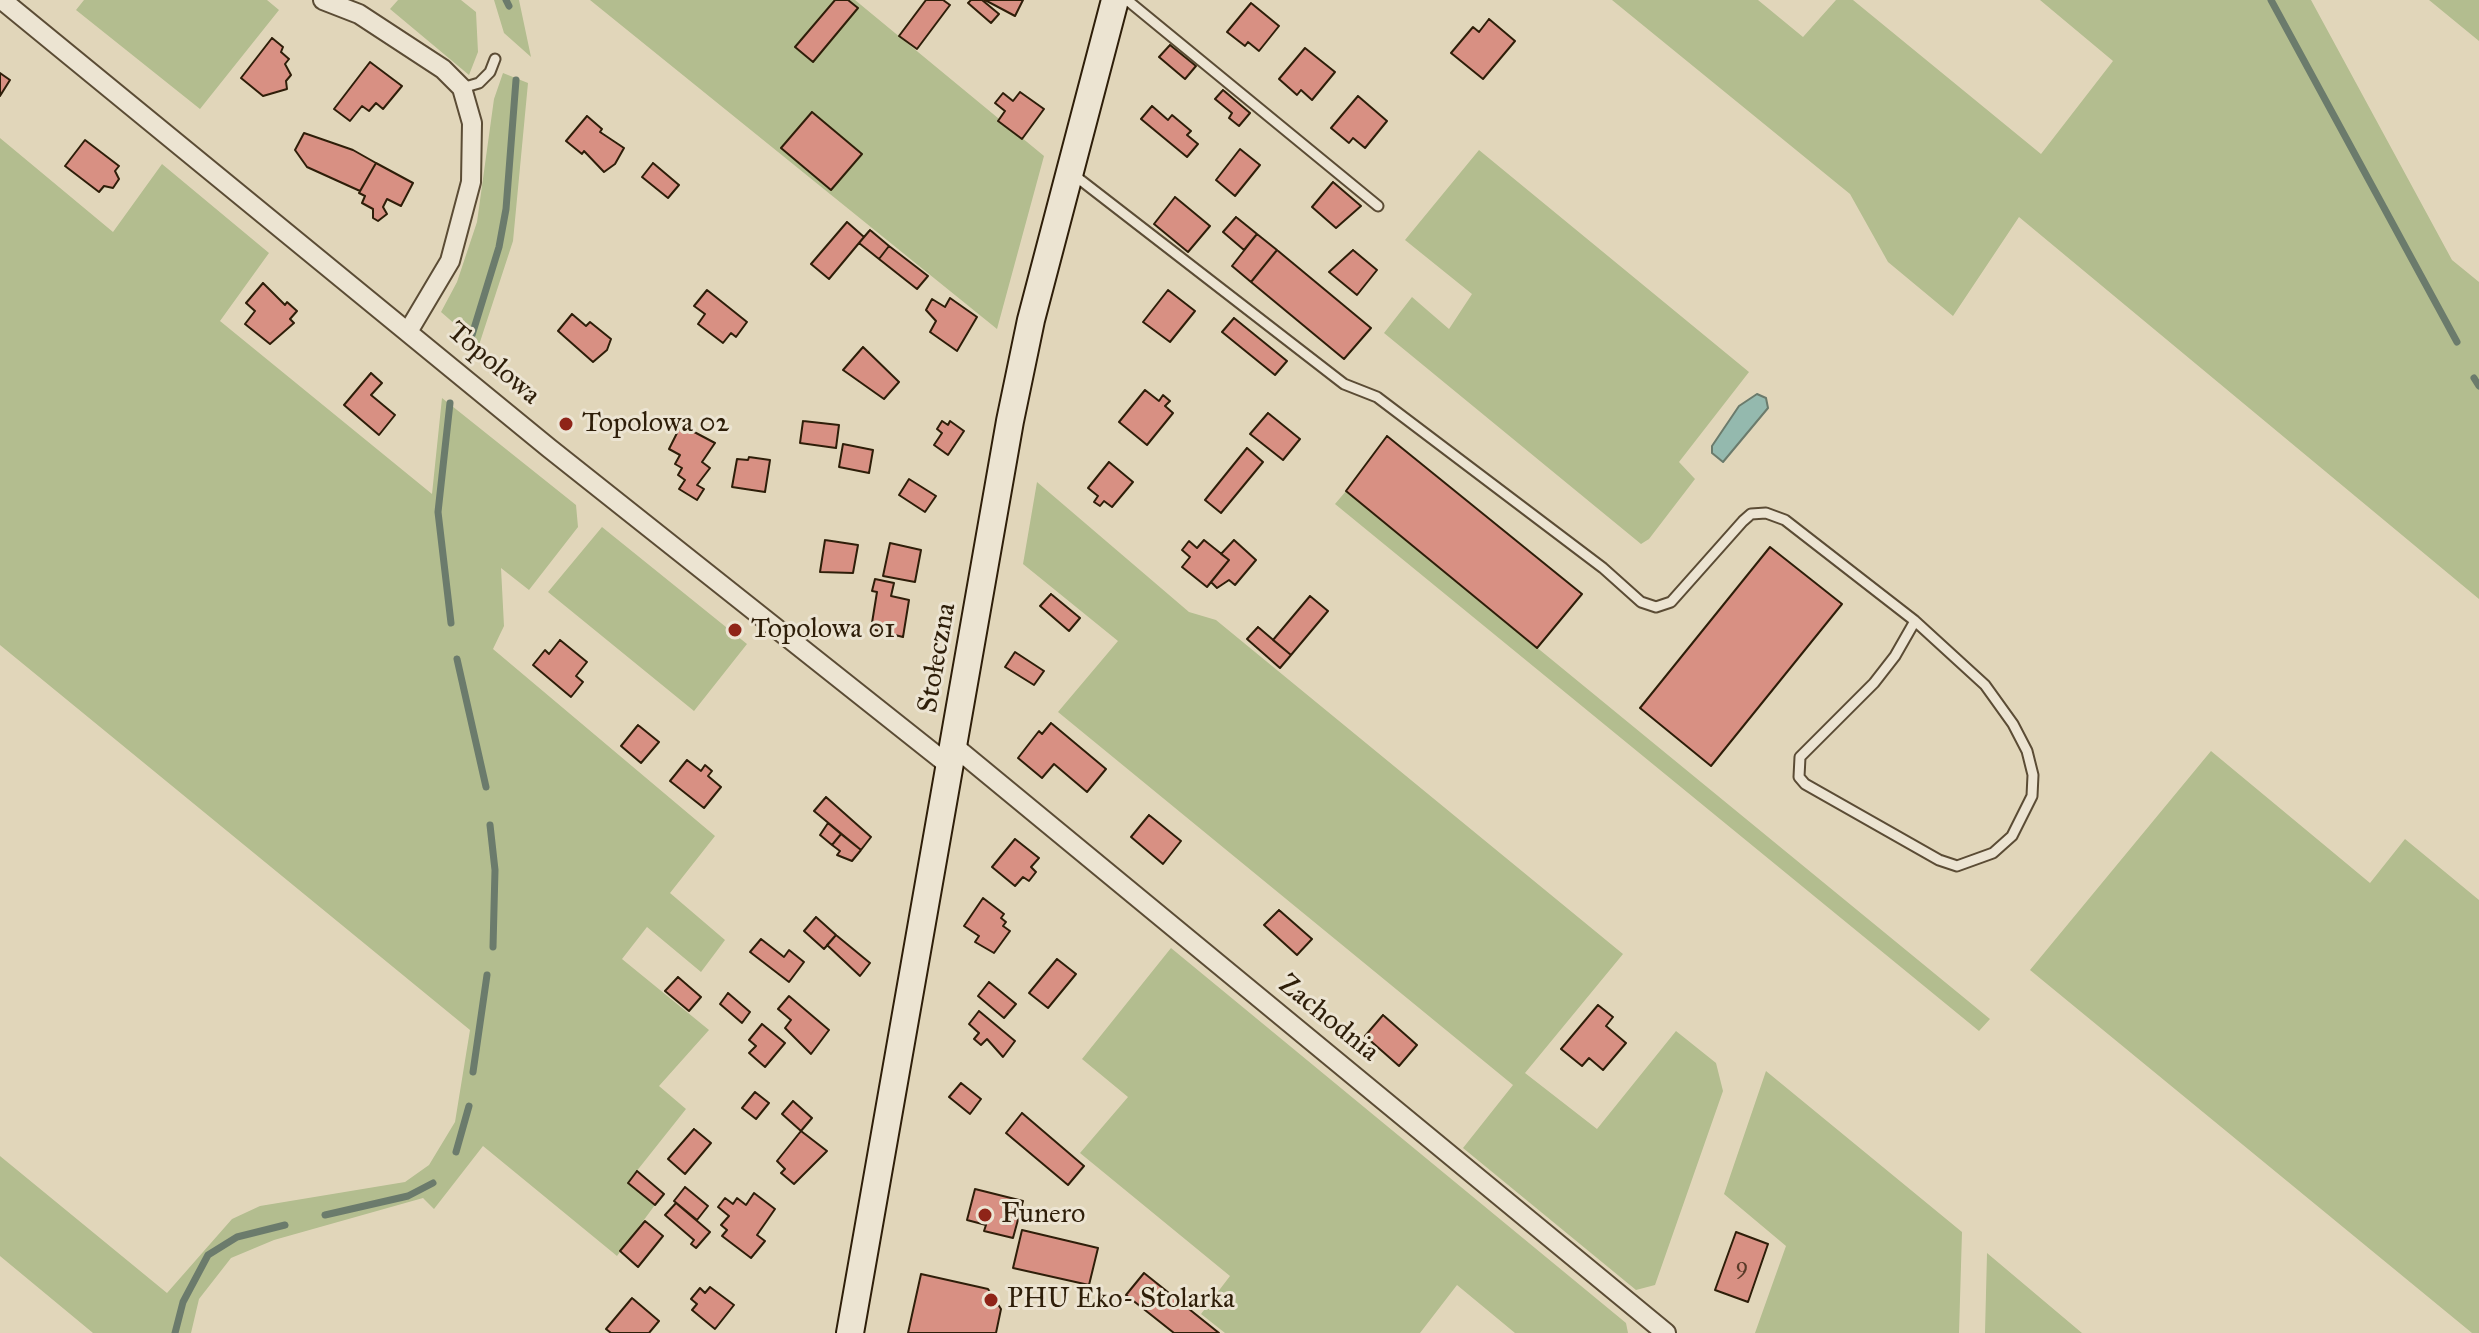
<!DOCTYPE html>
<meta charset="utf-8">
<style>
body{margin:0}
canvas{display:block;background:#e1d6ba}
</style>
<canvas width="2479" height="1333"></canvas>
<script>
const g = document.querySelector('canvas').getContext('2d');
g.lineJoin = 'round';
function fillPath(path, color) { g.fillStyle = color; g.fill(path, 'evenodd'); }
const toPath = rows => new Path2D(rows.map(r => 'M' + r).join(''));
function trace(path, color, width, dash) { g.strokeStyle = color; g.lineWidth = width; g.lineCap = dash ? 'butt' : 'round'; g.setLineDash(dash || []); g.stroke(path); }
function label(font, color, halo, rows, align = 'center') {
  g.font = font + ' "IM FELL Great Primer",serif'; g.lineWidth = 6; g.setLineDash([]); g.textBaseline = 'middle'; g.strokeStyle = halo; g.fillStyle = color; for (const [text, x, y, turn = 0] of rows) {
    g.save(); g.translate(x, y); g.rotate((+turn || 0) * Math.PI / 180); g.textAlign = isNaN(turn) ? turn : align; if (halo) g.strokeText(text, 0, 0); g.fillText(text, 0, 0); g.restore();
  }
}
fillPath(toPath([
 [84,0,267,0,279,10,200,109,76,10],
 [398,0,461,0,476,12,478,52,469,75,390,9],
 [494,0,519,0,531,57,504,33],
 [590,0,855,0,1044,156,997,329],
 [1612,0,1758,0,1803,37,1836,0,1853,0,2041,154,2113,61,2040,0,2311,0,2452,260,2479,282,2479,599,2019,217,1953,316,1888,262,1850,194],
 [2429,0,2479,0,2479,41],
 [503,73,528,83,513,241,479,345,441,312,457,282,477,222,494,99],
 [0,138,113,232,162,164,269,253,220,321,432,494,442,398,576,505,578,527,529,590,501,568,504,626,493,649,715,836,670,893,725,940,701,972,647,927,622,959,709,1030,659,1086,686,1109,628,1182,655,1205,617,1256,483,1146,434,1209,423,1198,274,1240,231,1258,199,1299,191,1333,93,1333,0,1256,0,1156,167,1293,232,1219,260,1206,405,1182,429,1165,455,1122,470,1030,0,645],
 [1479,150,1749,372,1679,462,1695,479,1649,539,1641,544,1384,333,1412,297,1449,329,1472,294,1405,240],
 [1037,482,1189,612,1216,620,1623,954,1525,1073,1597,1129,1676,1031,1716,1063,1723,1091,1655,1285,1636,1290,1463,1148,1513,1085,1058,712,1118,641,1023,564],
 [1346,491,1990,1019,1979,1031,1335,504],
 [602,527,747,644,694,711,548,592],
 [2211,751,2370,883,2405,839,2479,900,2479,1333,2472,1333,2030,970],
 [1171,948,1626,1323,1628,1333,1515,1333,1457,1285,1420,1333,1225,1333,1201,1314,1230,1276,1080,1153,1128,1097,1082,1059],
 [1766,1071,1962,1232,1959,1333,1755,1333,1786,1246,1724,1194],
 [1987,1253,2076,1328,2082,1333,1985,1333]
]), '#b3bd8f');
const water = toPath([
 [1757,394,1766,398,1768,408,1723,462,1712,453,1712,446,1739,406,1757,394]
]);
fillPath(water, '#94b9ae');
trace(water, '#6b7b6c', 2);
trace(toPath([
 [506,0,509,6],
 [2271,0,2457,342],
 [472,335,499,247,506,209,516,80],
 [2474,378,2479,386],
 [450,403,438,512,451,623],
 [457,659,486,787],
 [490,825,495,870,493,947],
 [473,1072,487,975],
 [456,1152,469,1106],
 [325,1215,408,1196,433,1183],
 [175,1333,183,1302,208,1255,237,1237,285,1225]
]), '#6b7b6c', 7);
const building = toPath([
 [835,0,848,0,858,8,813,62,795,47,835,0],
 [926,0,943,0,950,5,917,49,899,36,926,0],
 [971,0,982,0,999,14,991,23,968,3,971,0],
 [985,0,1023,0,1015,16,985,0],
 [1251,3,1279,26,1259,51,1248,42,1245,46,1227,32,1251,3],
 [1489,19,1515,41,1483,79,1451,53,1473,27,1479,32,1489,19],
 [272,38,283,47,281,52,289,59,285,64,291,75,286,81,287,89,263,96,241,78,272,38],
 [1170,45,1196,66,1185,79,1159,57,1170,45],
 [1305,48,1335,72,1312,100,1301,90,1297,95,1279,79,1305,48],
 [370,62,402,86,383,109,376,103,369,111,362,106,350,121,334,109,370,62],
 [0,73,10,80,0,96,0,73],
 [1223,90,1250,113,1239,126,1229,118,1232,113,1215,99,1223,90],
 [1020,92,1044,109,1022,139,998,121,1005,111,995,103,1003,93,1013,101,1020,92],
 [1358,96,1387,121,1365,148,1353,138,1349,143,1331,128,1358,96],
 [1152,106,1168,120,1172,115,1191,131,1187,135,1198,144,1187,157,1141,119,1152,106],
 [812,112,862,154,831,190,781,148,812,112],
 [587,116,602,129,600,132,624,148,615,164,604,172,584,151,582,154,566,141,587,116],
 [304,133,353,150,376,163,360,191,307,167,295,150,304,133],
 [85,140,119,166,115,171,119,179,113,188,104,186,99,192,65,166,85,140],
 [1240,149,1260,165,1235,196,1216,180,1240,149],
 [376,163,413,183,401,206,387,199,383,207,387,214,378,221,373,218,373,209,362,203,365,196,359,193,376,163],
 [653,163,679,185,668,198,642,177,653,163],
 [1333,182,1361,206,1336,228,1312,207,1333,182],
 [1175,197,1210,226,1188,252,1154,224,1175,197],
 [1236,217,1257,234,1244,250,1223,232,1236,217],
 [847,222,864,237,829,279,811,264,847,222],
 [870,230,889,246,879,259,859,243,870,230],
 [1257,234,1277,250,1251,282,1232,266,1257,234],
 [889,246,928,276,917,289,879,259,889,246],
 [1277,250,1371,328,1344,359,1251,282,1277,250],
 [1353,250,1377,270,1357,295,1329,272,1353,250],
 [263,283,285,305,287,302,297,311,290,319,294,323,270,344,245,324,255,311,246,303,263,283],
 [707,290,747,322,736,337,731,333,723,343,698,324,705,314,694,306,707,290],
 [1168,290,1195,311,1170,342,1143,322,1168,290],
 [950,298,977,317,957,351,930,332,936,321,926,310,932,299,945,307,950,298],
 [572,314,586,326,590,322,611,339,607,350,593,362,558,331,572,314],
 [1234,318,1287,361,1275,375,1222,332,1234,318],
 [863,347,899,382,884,399,843,370,863,347],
 [371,373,382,383,371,395,395,415,379,435,344,405,371,373],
 [1145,390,1159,401,1163,395,1170,401,1165,406,1173,413,1147,445,1119,422,1145,390],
 [1268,413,1300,439,1283,460,1250,434,1268,413],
 [803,421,839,425,836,448,800,443,803,421],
 [942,421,948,425,950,421,964,431,948,455,934,445,942,433,937,429,942,421],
 [681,425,715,443,702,462,710,468,697,485,704,489,697,500,679,489,685,480,678,475,682,468,675,464,680,455,669,449,681,425],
 [1387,436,1582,594,1537,648,1346,491,1387,436],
 [843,444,873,450,869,473,839,467,843,444],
 [1247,448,1263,462,1221,513,1205,500,1247,448],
 [749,457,770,460,765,492,732,487,737,459,748,460,749,457],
 [1109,462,1133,482,1112,507,1104,501,1100,506,1094,502,1098,496,1088,488,1109,462],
 [909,479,936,496,925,512,899,495,909,479],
 [825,540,858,545,853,573,820,572,825,540],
 [1204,540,1229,560,1207,587,1182,567,1190,557,1182,550,1189,541,1197,548,1204,540],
 [1234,540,1256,560,1235,585,1229,580,1217,588,1211,582,1229,560,1221,554,1234,540],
 [890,543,921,550,915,582,883,576,890,543],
 [1770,547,1842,604,1711,766,1640,708,1770,547],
 [875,579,894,583,891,596,909,600,903,637,871,629,877,592,872,591,875,579],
 [1051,594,1080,618,1069,631,1040,606,1051,594],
 [1310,596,1328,611,1291,655,1273,640,1310,596],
 [1258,627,1291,655,1280,668,1247,639,1258,627],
 [560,640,587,662,576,676,583,682,571,697,533,665,545,650,549,654,560,640],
 [1015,652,1044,671,1034,685,1005,667,1015,652],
 [1051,723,1106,769,1087,792,1054,764,1042,778,1018,758,1039,731,1042,734,1051,723],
 [638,725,659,742,641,763,621,746,638,725],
 [687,760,701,771,705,765,712,771,708,776,721,787,704,808,670,781,687,760],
 [826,797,871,837,861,850,814,811,826,797],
 [1149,815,1181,841,1163,864,1131,837,1149,815],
 [828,823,841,834,832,845,820,835,828,823],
 [841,834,861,850,852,861,837,855,840,851,832,845,841,834],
 [1015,839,1039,858,1031,867,1036,872,1029,881,1023,877,1015,886,992,867,1015,839],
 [983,898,1004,914,1001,918,1006,922,1003,926,1010,931,994,953,975,942,979,936,964,926,983,898],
 [1279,910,1312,939,1297,955,1264,925,1279,910],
 [816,917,836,935,824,949,804,931,816,917],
 [836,935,870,963,860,976,827,945,836,935],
 [761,939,784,957,789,950,804,962,789,982,750,952,761,939],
 [1057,959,1076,974,1048,1008,1029,993,1057,959],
 [678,977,701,997,689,1011,665,991,678,977],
 [989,982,1016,1004,1004,1018,978,996,989,982],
 [728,993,750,1012,742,1023,720,1004,728,993],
 [789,996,829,1030,811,1054,785,1028,791,1020,778,1009,789,996],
 [1598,1005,1613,1017,1606,1026,1626,1043,1603,1070,1589,1058,1582,1066,1561,1049,1598,1005],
 [979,1011,1015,1041,1003,1057,987,1039,981,1045,974,1039,979,1033,969,1024,979,1011],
 [1383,1015,1417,1045,1399,1066,1365,1036,1383,1015],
 [762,1024,785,1043,765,1067,749,1053,756,1046,749,1040,762,1024],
 [961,1083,981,1099,970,1114,949,1097,961,1083],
 [755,1092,769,1103,756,1119,742,1108,755,1092],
 [793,1101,812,1118,801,1131,782,1114,793,1101],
 [1022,1113,1084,1166,1068,1185,1006,1133,1022,1113],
 [694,1129,711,1143,685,1174,668,1159,694,1129],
 [801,1131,827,1151,794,1184,781,1173,785,1169,777,1161,801,1131],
 [637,1171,664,1194,655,1205,628,1183,637,1171],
 [685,1187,708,1206,697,1220,674,1201,685,1187],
 [975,1189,1023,1201,1013,1238,984,1231,986,1225,967,1220,975,1189],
 [754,1193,775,1209,757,1235,765,1241,751,1258,722,1236,727,1230,721,1225,729,1216,718,1207,725,1198,733,1204,737,1198,746,1205,754,1193],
 [676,1203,710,1232,696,1248,691,1244,694,1240,665,1215,676,1203],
 [645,1221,663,1236,638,1267,620,1251,645,1221],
 [1022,1230,1098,1248,1089,1285,1013,1268,1022,1230],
 [1736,1232,1768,1244,1748,1302,1715,1290,1736,1232],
 [1144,1273,1219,1333,1174,1333,1126,1295,1144,1273],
 [921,1274,988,1289,1001,1309,996,1333,908,1333,921,1274],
 [710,1287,734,1305,715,1329,692,1310,697,1304,691,1299,700,1288,705,1293,710,1287],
 [632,1298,659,1321,649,1333,611,1333,606,1329,632,1298]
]);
fillPath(building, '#d89083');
trace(building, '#2e1e09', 2);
const service = toPath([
 [1127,0,1378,206],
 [462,88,479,83,490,72,495,59],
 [1074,175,1344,384,1377,397,1603,568,1641,602,1656,607,1671,602,1743,521,1751,514,1766,513,1785,520,1915,621,1985,685,2013,724,2027,751,2033,775,2032,796,2012,836,1993,853,1957,866,1939,860,1805,784,1799,777,1800,757,1874,683,1895,656,1915,621]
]);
const minor = toPath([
 [2,0,549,448,951,767],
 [323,0,359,14,443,69,462,88,472,123,471,182,450,261,409,330],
 [955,747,1666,1333]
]);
const secondary = toPath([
 [850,1333,1010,421,1031,320,1115,0]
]);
trace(service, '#5b4c35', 13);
trace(minor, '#5b4c35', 22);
trace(secondary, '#2e1e09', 30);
trace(service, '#ece4d2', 9);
trace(minor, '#ece4d2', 18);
trace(secondary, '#ece4d2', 26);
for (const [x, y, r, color] of [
 [566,424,8,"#8f2418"],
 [735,630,8,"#8f2418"],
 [985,1215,8,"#8f2418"],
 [991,1300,8,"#8f2418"]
]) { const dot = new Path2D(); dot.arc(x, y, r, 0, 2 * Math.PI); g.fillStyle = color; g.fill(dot); trace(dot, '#ece4d2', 3); }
label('24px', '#583a28', null, [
 ["9",1742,1267]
]);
label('28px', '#2e1e09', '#ece4d2', [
 ["Topolowa",493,364,40],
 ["Stołeczna",938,658,-80],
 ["Zachodnia",1328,1019,39]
]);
label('28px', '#2e1e09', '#ece4d2', [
 ["Topolowa 02",582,424],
 ["Topolowa 01",751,630],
 ["Funero",1001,1215],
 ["PHU Eko- Stolarka",1007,1300]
], 'left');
</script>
